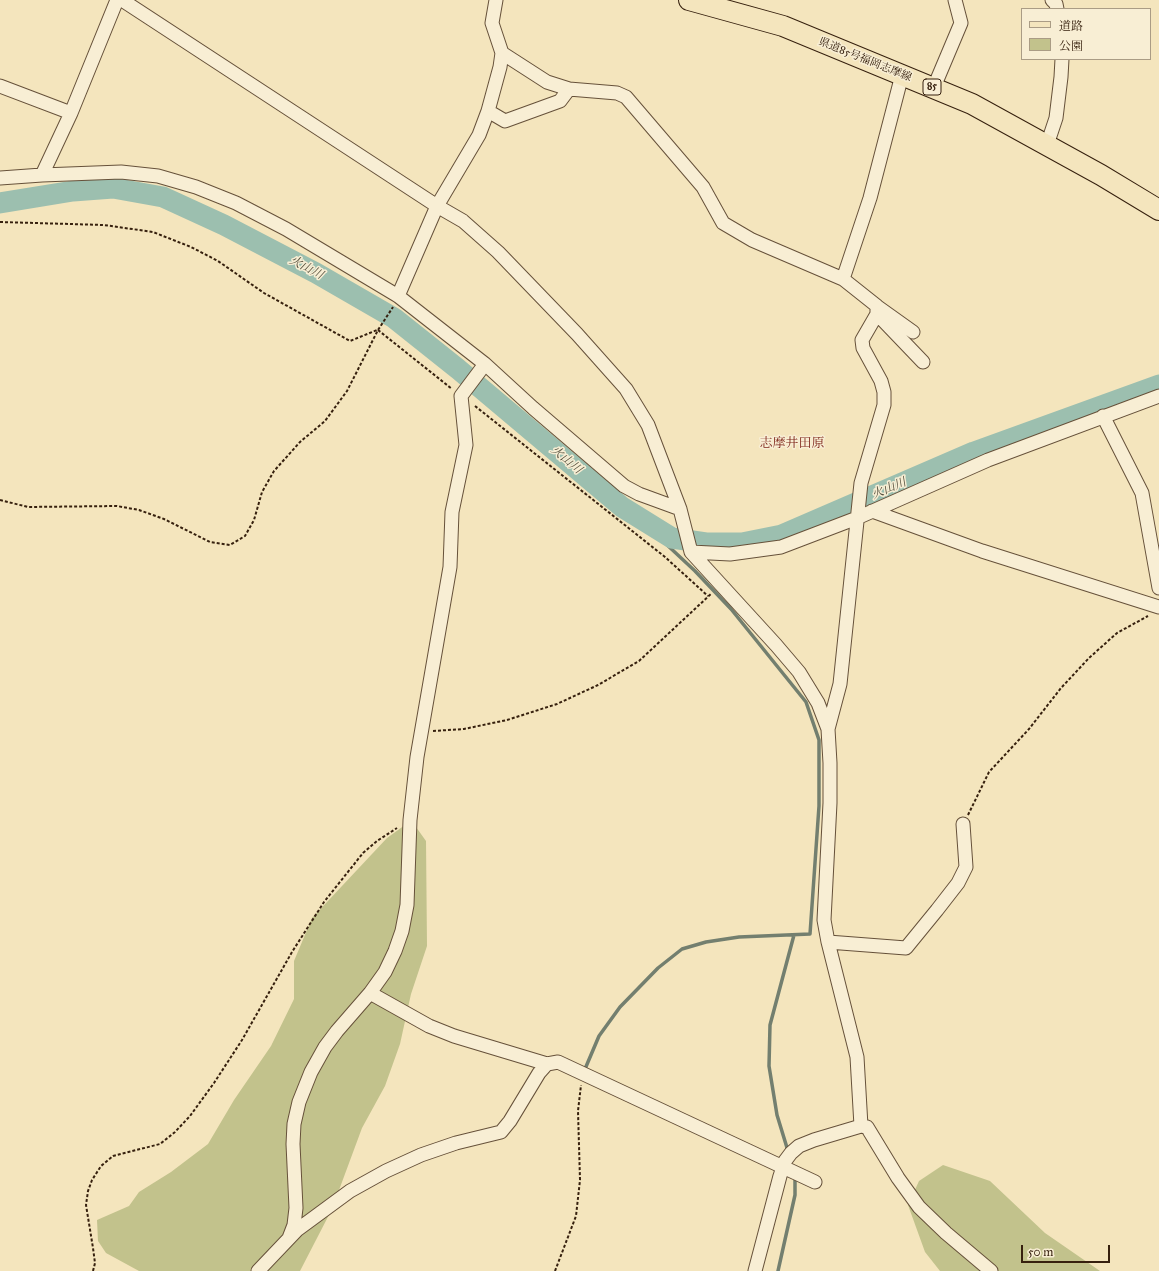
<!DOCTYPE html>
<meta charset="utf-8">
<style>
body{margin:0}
#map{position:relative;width:1159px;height:1271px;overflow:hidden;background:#f4e5bd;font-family:"IM FELL Great Primer","Noto Serif JP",serif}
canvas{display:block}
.legend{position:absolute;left:1021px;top:8px;width:130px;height:52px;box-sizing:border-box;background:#f8eed4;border:1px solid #aa9c85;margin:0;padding:5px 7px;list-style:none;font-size:12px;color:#36200e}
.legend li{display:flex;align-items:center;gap:8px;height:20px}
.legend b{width:20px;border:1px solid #aa9c85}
.scale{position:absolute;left:1021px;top:1245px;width:89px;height:18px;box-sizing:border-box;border:2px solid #36200e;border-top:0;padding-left:5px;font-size:12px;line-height:14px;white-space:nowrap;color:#36200e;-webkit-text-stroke:3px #f8eed4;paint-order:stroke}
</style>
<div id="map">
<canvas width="1159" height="1271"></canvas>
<ul class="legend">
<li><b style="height:5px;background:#f4e5bd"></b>道路</li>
<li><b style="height:11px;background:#c2c28c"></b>公園</li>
</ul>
<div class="scale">50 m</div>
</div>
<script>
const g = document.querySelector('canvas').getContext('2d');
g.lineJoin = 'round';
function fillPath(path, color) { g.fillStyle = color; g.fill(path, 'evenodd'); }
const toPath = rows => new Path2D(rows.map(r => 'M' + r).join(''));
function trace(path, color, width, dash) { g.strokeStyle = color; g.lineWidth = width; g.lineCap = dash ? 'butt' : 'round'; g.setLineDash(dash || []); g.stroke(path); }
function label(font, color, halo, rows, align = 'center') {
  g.font = font + ' "IM FELL Great Primer","Noto Serif JP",serif'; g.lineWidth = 3; g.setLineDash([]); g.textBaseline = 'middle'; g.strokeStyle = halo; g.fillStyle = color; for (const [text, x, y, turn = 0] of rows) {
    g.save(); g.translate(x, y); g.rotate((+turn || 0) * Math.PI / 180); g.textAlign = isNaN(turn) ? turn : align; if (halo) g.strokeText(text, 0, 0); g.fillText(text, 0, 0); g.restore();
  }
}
fillPath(toPath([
 [405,825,416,827,426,841,427,946,411,994,400,1044,385,1086,362,1128,332,1209,300,1271,139,1271,106,1253,98,1241,97,1220,129,1206,139,1192,171,1172,208,1144,234,1100,271,1046,294,999,294,961,312,918,387,838],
 [943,1165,990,1181,1045,1233,1100,1271,940,1271,925,1252,908,1205,919,1181]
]), '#c2c28c');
trace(toPath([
 [585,1069,599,1036,620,1007,658,968,682,949,706,942,739,937,810,934,819,806,819,740,806,702,731,609,695,571,665,543,651,526],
 [788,1151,777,1115,769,1066,770,1025,794,935],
 [778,1271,795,1195,795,1176]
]), '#737f6f', 3.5);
trace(toPath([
 [0,203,73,191,113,188,163,197,224,225,316,273,394,318,458,369,622,507,672,538,706,543,742,543,782,535,974,452,1159,385]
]), '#9cbfaf', 21);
const street = toPath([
 [122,0,437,206,463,221,498,252,577,334,626,389,648,425,680,509,691,552,776,645,799,672,818,703,828,729],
 [1052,0,1056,4,1057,9],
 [502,53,547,82,569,89,617,93,626,97,703,187,723,223,752,240,843,279,877,306,877,314,862,340,863,348,881,381,884,392,884,405,861,483,840,684,828,729,830,763,830,803,824,920,828,942,857,1057,861,1126],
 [0,86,71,113],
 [934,87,961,23,955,0],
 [488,111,505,121,560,101,569,89],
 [1047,145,1056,118,1061,77,1062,59],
 [42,175,71,113,117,0],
 [0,178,42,175,121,172,158,176,196,187,236,203,286,229,398,296,485,364,533,408,624,486,639,494,680,509],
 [843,279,870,198,902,75],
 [398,296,437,206,479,135,488,111,500,67,502,53,492,23,496,0],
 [878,307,913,332],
 [877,314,923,362],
 [1103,416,1142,493,1159,588],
 [872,511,982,551,1159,607],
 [691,552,730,554,781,547,857,518,988,460,1159,396],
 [828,942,906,948,937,910,958,883,966,867,963,824],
 [370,993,429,1026,454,1036,547,1064,558,1062,815,1182],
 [289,1238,294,1225,296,1208,293,1144,294,1124,299,1102,311,1072,325,1047,337,1031,370,993,385,972,395,951,402,931,407,905,410,820,417,757,450,567,452,512,466,445,461,396,485,364],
 [258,1271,297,1230,350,1191,386,1171,421,1155,456,1143,501,1132,510,1121,539,1073,547,1064],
 [755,1271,780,1176,785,1161,791,1153,799,1146,814,1140,861,1126,867,1127,898,1178,919,1207,946,1233,991,1271]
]);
const primary = toPath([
 [689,0,783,26,972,104,1101,175,1159,210]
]);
trace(street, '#66513a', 15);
trace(primary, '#36200e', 22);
trace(toPath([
 [0,222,104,225,153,232,191,247,218,261,264,293,350,341,377,330],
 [378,330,452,389],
 [475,406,665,557,708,596],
 [0,500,28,507,117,506,139,510,164,519,210,542,230,545,245,536,254,520,262,492,274,471,300,442,325,421,347,391,378,330,393,307],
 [433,731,464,729,507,720,557,704,598,685,639,661,712,593],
 [968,815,989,772,1029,729,1061,688,1089,658,1117,633,1148,616],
 [93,1271,95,1263,93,1248,86,1205,88,1191,92,1180,101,1166,113,1156,160,1144,175,1132,190,1116,214,1083,242,1040,292,952,324,902,363,853,377,841,397,828],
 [555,1271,576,1216,580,1180,578,1111,581,1085]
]), '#36200e', 2, [3, 2]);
trace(street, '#f8eed4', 13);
trace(primary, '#f4e5bd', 20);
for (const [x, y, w] of [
 [932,87,18]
]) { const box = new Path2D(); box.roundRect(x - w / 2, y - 8, w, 16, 3); g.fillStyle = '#f8eed4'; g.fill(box); trace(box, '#36200e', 1); }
label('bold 10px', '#36200e', null, [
 ["85",932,87]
]);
label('11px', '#36200e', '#f8eed4', [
 ["県道85号福岡志摩線",865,60,22]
]);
label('italic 12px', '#55503e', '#f8eed4', [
 ["火山川",306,268,28],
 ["火山川",566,460,40],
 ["火山川",889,489,-23]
]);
label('13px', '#7a1f14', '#f8eed4', [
 ["志摩井田原",792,444]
]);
</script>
